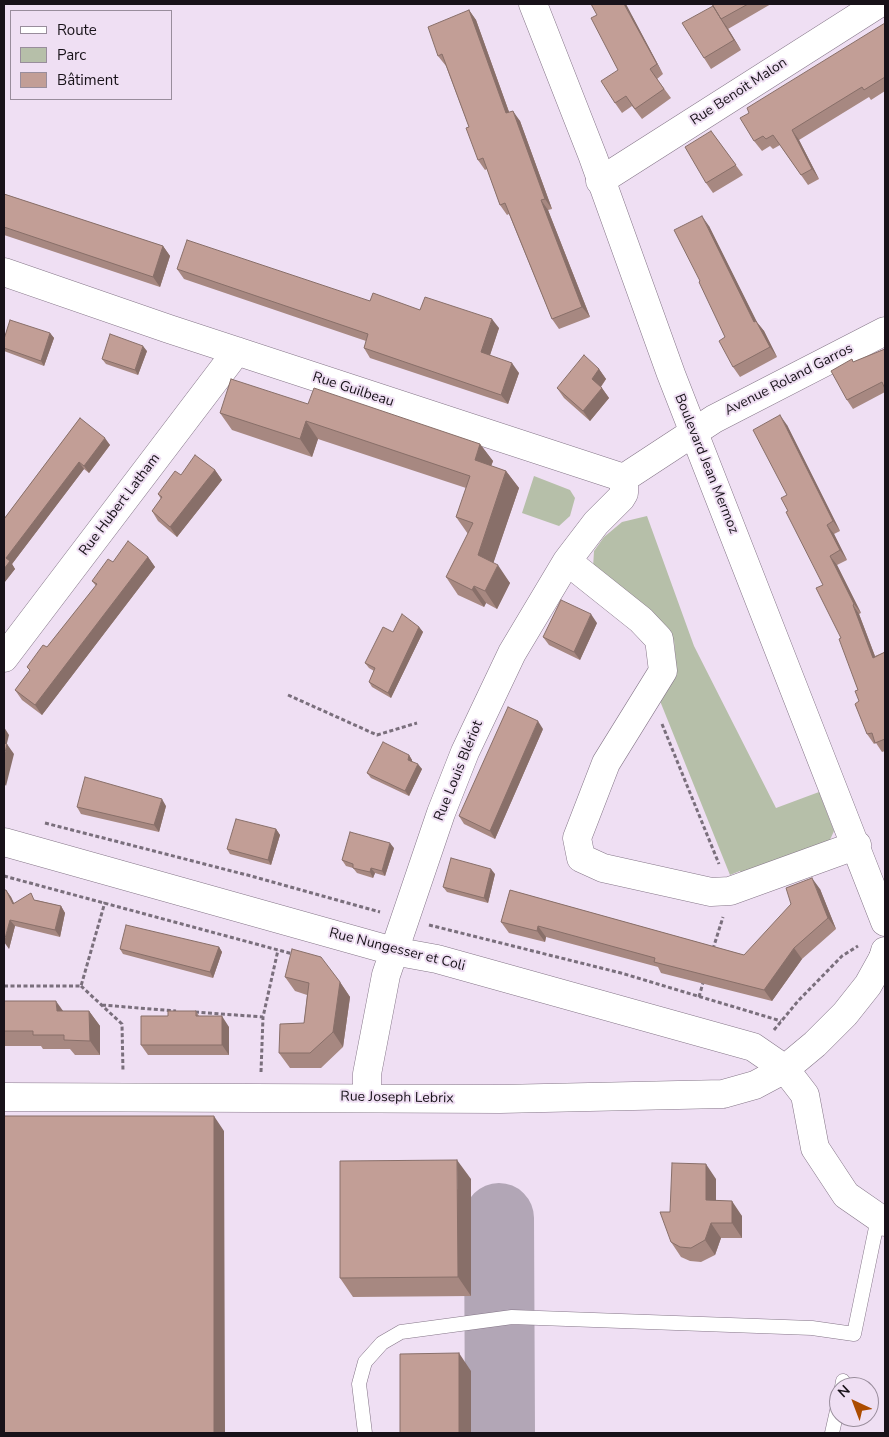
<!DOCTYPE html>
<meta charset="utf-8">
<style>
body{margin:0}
#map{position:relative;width:889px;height:1437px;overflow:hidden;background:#efdff3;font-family:"Nunito Sans",sans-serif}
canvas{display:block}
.frame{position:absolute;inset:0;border:5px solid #181219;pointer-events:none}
.legend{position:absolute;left:10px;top:10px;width:162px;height:90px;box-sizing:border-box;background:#efdff3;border:1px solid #998d9c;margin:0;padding:6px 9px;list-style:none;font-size:15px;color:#181219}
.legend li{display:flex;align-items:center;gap:10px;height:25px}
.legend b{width:25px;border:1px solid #998d9c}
.north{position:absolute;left:829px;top:1377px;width:50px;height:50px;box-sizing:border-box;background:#efdff3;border:1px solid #998d9c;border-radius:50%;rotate:317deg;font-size:14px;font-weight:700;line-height:20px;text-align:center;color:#181219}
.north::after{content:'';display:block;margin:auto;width:18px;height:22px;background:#ac4c00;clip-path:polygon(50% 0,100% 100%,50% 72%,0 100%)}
</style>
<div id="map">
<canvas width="889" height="1437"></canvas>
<div class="frame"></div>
<ul class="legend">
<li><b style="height:6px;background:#fff"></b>Route</li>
<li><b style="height:14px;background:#b6bfa9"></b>Parc</li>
<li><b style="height:14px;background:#c29e96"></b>Bâtiment</li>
</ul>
<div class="north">N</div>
</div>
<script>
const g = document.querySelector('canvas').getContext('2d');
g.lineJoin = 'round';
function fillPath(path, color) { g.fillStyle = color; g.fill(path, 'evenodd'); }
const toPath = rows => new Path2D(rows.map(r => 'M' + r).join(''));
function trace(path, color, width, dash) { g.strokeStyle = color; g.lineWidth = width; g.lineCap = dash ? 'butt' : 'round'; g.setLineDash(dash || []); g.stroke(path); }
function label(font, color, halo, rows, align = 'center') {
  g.font = font + ' "Nunito Sans",sans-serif'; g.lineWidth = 4; g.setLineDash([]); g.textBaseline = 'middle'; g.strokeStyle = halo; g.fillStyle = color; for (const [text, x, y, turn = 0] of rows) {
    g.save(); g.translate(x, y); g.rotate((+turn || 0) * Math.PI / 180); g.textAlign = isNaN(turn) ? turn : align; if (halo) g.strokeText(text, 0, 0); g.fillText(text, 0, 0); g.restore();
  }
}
fillPath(toPath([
 [534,476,570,490,575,498,570,516,559,526,522,513],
 [647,516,694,646,776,808,819,792,834,831,829,842,743,877,740,871,730,875,658,696,671,679,676,663,674,641,666,630,593,568,594,551,604,537,622,522]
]), '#b6bfa9');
trace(toPath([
 [499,1218,500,1433]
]), '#b2a6b6', 70);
const service = toPath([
 [842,1387,843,1381],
 [365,1433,359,1384,365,1362,382,1343,401,1332,512,1317,812,1328,854,1334,878,1218],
 [832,1433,839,1402]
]);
const minor = toPath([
 [600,181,878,4],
 [4,272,169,329,624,478,714,419,885,331],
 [567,561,641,620,659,639,663,671,606,763,577,838,581,858,603,868,711,892,730,891,857,845],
 [4,658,237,351],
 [4,842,393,951,437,959,753,1047,785,1069,805,1095,815,1148,846,1195,885,1222],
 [4,1097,500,1099,723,1094,755,1085,785,1069,815,1044,845,1014,868,985,883,958,885,958],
 [367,1097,367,1074,386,975,441,813,465,752,512,653,567,561,596,523,621,498,624,493,624,478]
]);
const tertiary = toPath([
 [533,4,593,157,671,374,885,922],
 [883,958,885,951]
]);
trace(service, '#857688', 15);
trace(minor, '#857688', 29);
trace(tertiary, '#857688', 29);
trace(toPath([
 [288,695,377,735,417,723],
 [662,724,719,864],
 [45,823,251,876,380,912],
 [4,876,293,954],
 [429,925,621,973,781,1021],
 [713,949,723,917],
 [4,986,81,986,105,902],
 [81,986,122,1024,123,1072],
 [699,997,704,979],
 [102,1005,176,1011],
 [195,1012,263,1017],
 [774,1030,798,1001,842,956,858,946],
 [261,1072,263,1017,278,950]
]), '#7a6f7c', 3, [4, 2.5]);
trace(service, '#fff', 14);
trace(minor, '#fff', 28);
trace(tertiary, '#fff', 28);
fillPath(toPath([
 [712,4,771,4,728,29,727,27,741,50,711,69,704,58,713,6],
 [469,10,476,20,509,112,520,121,552,209,548,210,590,317,559,329,552,319,509,214,507,215,500,205,487,169,485,170,478,160,469,127,446,66,438,56],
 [632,16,663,74,657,79,671,98,642,119,632,106,622,113,615,103,618,70],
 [885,23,885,91,871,100,869,97,799,140,819,179,808,185,780,145,773,149,770,146,762,151,754,141],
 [711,131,743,175,713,193,706,183],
 [4,194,163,246,170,256,160,287,4,235],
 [709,226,756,321,764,331,777,357,740,377,733,367,725,337,700,281],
 [177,269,420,310,499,328,490,355,519,373,508,404,370,358,364,348,366,341,184,279],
 [50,333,54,338,44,366,4,351,4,339],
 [885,349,885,392,853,409,847,400,854,362],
 [147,351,138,375,106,364,102,359],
 [599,369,606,379,601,387,609,398,590,421,564,398,557,388],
 [308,404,480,444,493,461,491,466,506,471,519,488,493,563,510,583,497,609,486,603,484,607,458,595,446,577,468,534,456,517,466,488,318,439,312,457,232,430,220,413],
 [80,418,110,445,89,473,84,469,12,564,15,569,4,583,4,519],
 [787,425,840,531,834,534,847,560,837,565,861,613,859,614,875,656,885,652,885,751,882,752,876,743,874,744,867,734,859,701,858,690,841,638,823,585,787,495],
 [215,470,222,480,177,537,158,521,152,511,161,499,158,494,181,475],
 [148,557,155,567,42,715,22,700,15,690,30,671,27,667,47,647,96,586,92,581,113,562],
 [597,623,580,660,549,645,543,637],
 [419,627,423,632,391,698,372,687,369,682,374,671,369,668,365,663,393,632],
 [543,729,495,839,464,824,459,816],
 [409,755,412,760,412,761,422,769,409,796,371,778,367,773],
 [166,806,159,832,81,814,77,807],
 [276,829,280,835,271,865,230,854,227,849],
 [394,848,385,876,375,873,373,878,357,873,353,868,346,866,342,860],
 [495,874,488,903,447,892,443,887],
 [820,889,836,929,802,959,772,1001,661,973,658,967,546,937,545,942,509,933,501,922,510,890,744,955],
 [6,890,11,897,14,904,36,900,61,906,65,913,60,937,15,926,9,949],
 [219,947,222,952,213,978,123,954,120,949],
 [285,977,340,982,350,997,343,1047,321,1068,290,1068,279,1053,304,1023,307,995,295,991],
 [4,1001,63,1011,89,1011,100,1026,100,1055,75,1055,70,1049,43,1049,41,1046,4,1046],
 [196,1011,199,1016,229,1027,229,1055,148,1055,141,1045,168,1016],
 [471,1179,471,1296,353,1297,340,1278],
 [716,1179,716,1201,742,1216,742,1238,721,1238,715,1255,701,1262,690,1261,681,1257,671,1242,670,1212]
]), '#a78881');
fillPath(toPath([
 [624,4,626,4,663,74,657,64],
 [469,10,476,20,513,123,506,113],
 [721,19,727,27,741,50,734,40],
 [513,111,520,121,552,209,545,199],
 [792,130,799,140,819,179,812,169],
 [541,200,548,210,590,317,582,307],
 [702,216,709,226,762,332,754,322],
 [163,246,170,256,160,287,153,277],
 [492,319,499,328,488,361,481,352],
 [756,321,764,331,777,357,770,347],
 [50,333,54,338,44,366,41,361],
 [143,346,147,351,138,375,135,370],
 [512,363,519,373,508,404,501,395],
 [599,369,606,379,599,389,592,379],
 [602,388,609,398,590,421,583,411],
 [780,415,787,425,840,531,833,521],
 [306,421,318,439,312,457,300,439],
 [105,438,110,445,89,473,84,466],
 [480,444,493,461,487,477,475,460],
 [79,462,84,469,12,564,15,569,4,583,4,569,6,558],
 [215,470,222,480,177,537,170,527],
 [506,471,519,488,490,573,478,555],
 [827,525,834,534,847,560,840,550],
 [830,556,837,565,861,613,854,604],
 [148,557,155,567,42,715,35,705],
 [498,565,510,583,497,609,485,591],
 [474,586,486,603,484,607,472,590],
 [853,605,859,614,879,667,873,658],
 [591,614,597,623,580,660,574,652],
 [419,627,423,632,391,698,388,693],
 [538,721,543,729,495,839,490,831],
 [4,727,9,735,5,751,4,750],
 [7,744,14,754,6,786,4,783,4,757],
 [409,755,412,760,412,765,408,760],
 [418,764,422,769,409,796,405,791],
 [162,799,166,806,159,832,154,825],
 [276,829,280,835,271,865,268,860],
 [390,843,394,848,385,876,382,871],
 [371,868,375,873,373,878,370,872],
 [491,869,495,874,488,903,484,898],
 [812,878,820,889,836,929,828,918],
 [6,890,11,897,18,911,13,904],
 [61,906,65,913,60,937,55,930],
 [10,920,15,926,9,949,4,942],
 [538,926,546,937,545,942,537,931],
 [219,947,222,952,213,978,210,972],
 [794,948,802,959,772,1001,764,990],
 [340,982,350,997,343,1047,333,1032],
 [56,1001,66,1015,57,1011],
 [89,1011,100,1026,100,1055,90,1041],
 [222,1016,229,1027,229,1055,222,1045],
 [214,1116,224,1131,225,1433,214,1433],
 [457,1160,471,1179,471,1296,458,1277],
 [706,1164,716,1179,716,1215,706,1200],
 [732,1201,742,1216,742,1238,732,1223],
 [711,1223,721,1238,715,1255,705,1240],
 [459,1353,471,1371,471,1433,459,1433]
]), '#886f69');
const building = toPath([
 [591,4,624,4,657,64,650,69,664,89,635,109,626,96,615,103,601,81,618,70,591,18,597,15,591,4],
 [712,4,748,4,721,19,712,4],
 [713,6,734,40,704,58,682,23,713,6],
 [469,10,506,113,513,111,545,199,541,200,582,307,552,319,505,203,500,205,483,158,478,160,466,128,469,127,442,54,438,56,428,27,469,10],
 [885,23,885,77,864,90,862,87,792,130,812,169,801,175,773,135,766,139,763,136,754,141,740,118,749,113,747,108,885,23],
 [711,131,736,165,706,183,685,147,711,131],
 [4,194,163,246,153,277,4,227,4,194],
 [702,216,754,322,756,321,770,347,733,367,719,341,725,337,699,282,700,281,674,230,702,216],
 [187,240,370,301,373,293,420,310,425,297,492,319,481,352,512,363,501,395,364,348,368,334,177,269,187,240],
 [10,320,50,333,41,361,4,348,4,339,10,320],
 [110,334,143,346,135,370,102,359,110,334],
 [885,349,885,389,882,382,847,400,831,371,852,359,853,362,885,349],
 [584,355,599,369,592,379,602,388,583,411,557,388,584,355],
 [231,379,308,404,314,388,480,444,475,460,506,471,478,555,498,565,485,591,474,586,472,590,446,577,473,523,456,517,470,476,306,421,300,439,220,413,231,379],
 [780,415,833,521,827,525,840,550,830,556,854,604,853,605,873,658,885,652,885,739,875,743,872,733,867,734,855,704,859,701,855,691,858,690,839,639,841,638,816,588,823,585,786,512,788,511,781,498,787,495,753,430,780,415],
 [80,418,105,438,84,466,79,462,6,558,10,561,4,569,4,519,80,418],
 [195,455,215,470,170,527,152,511,162,497,158,494,175,471,181,475,195,455],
 [128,541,148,557,35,705,15,690,30,670,27,667,43,645,47,647,97,584,92,581,108,559,113,562,128,541],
 [561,600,591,614,574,652,543,637,561,600],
 [402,614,419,627,388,693,369,682,375,668,365,663,383,627,393,632,402,614],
 [508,707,538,721,490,831,459,816,508,707],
 [383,742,409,755,408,760,418,764,405,791,367,773,383,742],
 [4,743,7,744,4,757,4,743],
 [85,777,162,799,154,825,77,807,85,777],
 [236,819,276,829,268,860,227,849,236,819],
 [350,832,390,843,382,871,371,868,370,872,361,870,353,868,353,864,342,860,350,832],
 [451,858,491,869,484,898,443,887,451,858],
 [812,878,828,918,794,948,764,990,654,962,655,958,538,926,537,931,501,922,510,890,744,955,791,904,786,888,812,878],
 [4,890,6,890,13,904,31,893,34,900,61,906,55,930,10,920,4,942,4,890],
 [126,925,219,947,210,972,120,949,126,925],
 [292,949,321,957,340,982,333,1032,310,1053,279,1053,280,1024,304,1023,309,983,285,977,292,949],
 [4,1001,56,1001,57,1011,89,1011,90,1041,64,1040,64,1035,33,1035,33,1031,4,1031,4,1001],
 [168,1011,196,1011,196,1016,222,1016,222,1045,141,1045,141,1016,168,1016,168,1011],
 [4,1116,214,1116,214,1433,4,1433,4,1116],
 [457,1160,458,1277,340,1278,340,1161,457,1160],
 [672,1163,706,1164,706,1200,732,1201,732,1223,711,1223,705,1240,691,1248,680,1247,671,1242,660,1212,670,1212,672,1163],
 [459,1353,459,1433,400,1433,400,1354,459,1353]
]);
fillPath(building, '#c29e96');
trace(building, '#886f69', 1);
label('14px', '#181219', '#efdff3', [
 ["Rue Benoit Malon",739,92,-33],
 ["Avenue Roland Garros",789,380,-27],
 ["Rue Guilbeau",353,390,18],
 ["Boulevard Jean Mermoz",706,464,68],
 ["Rue Hubert Latham",120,505,-53],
 ["Rue Louis Blériot",459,771,-68],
 ["Rue Nungesser et Coli",397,950,14],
 ["Rue Joseph Lebrix",397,1098,1]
]);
</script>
